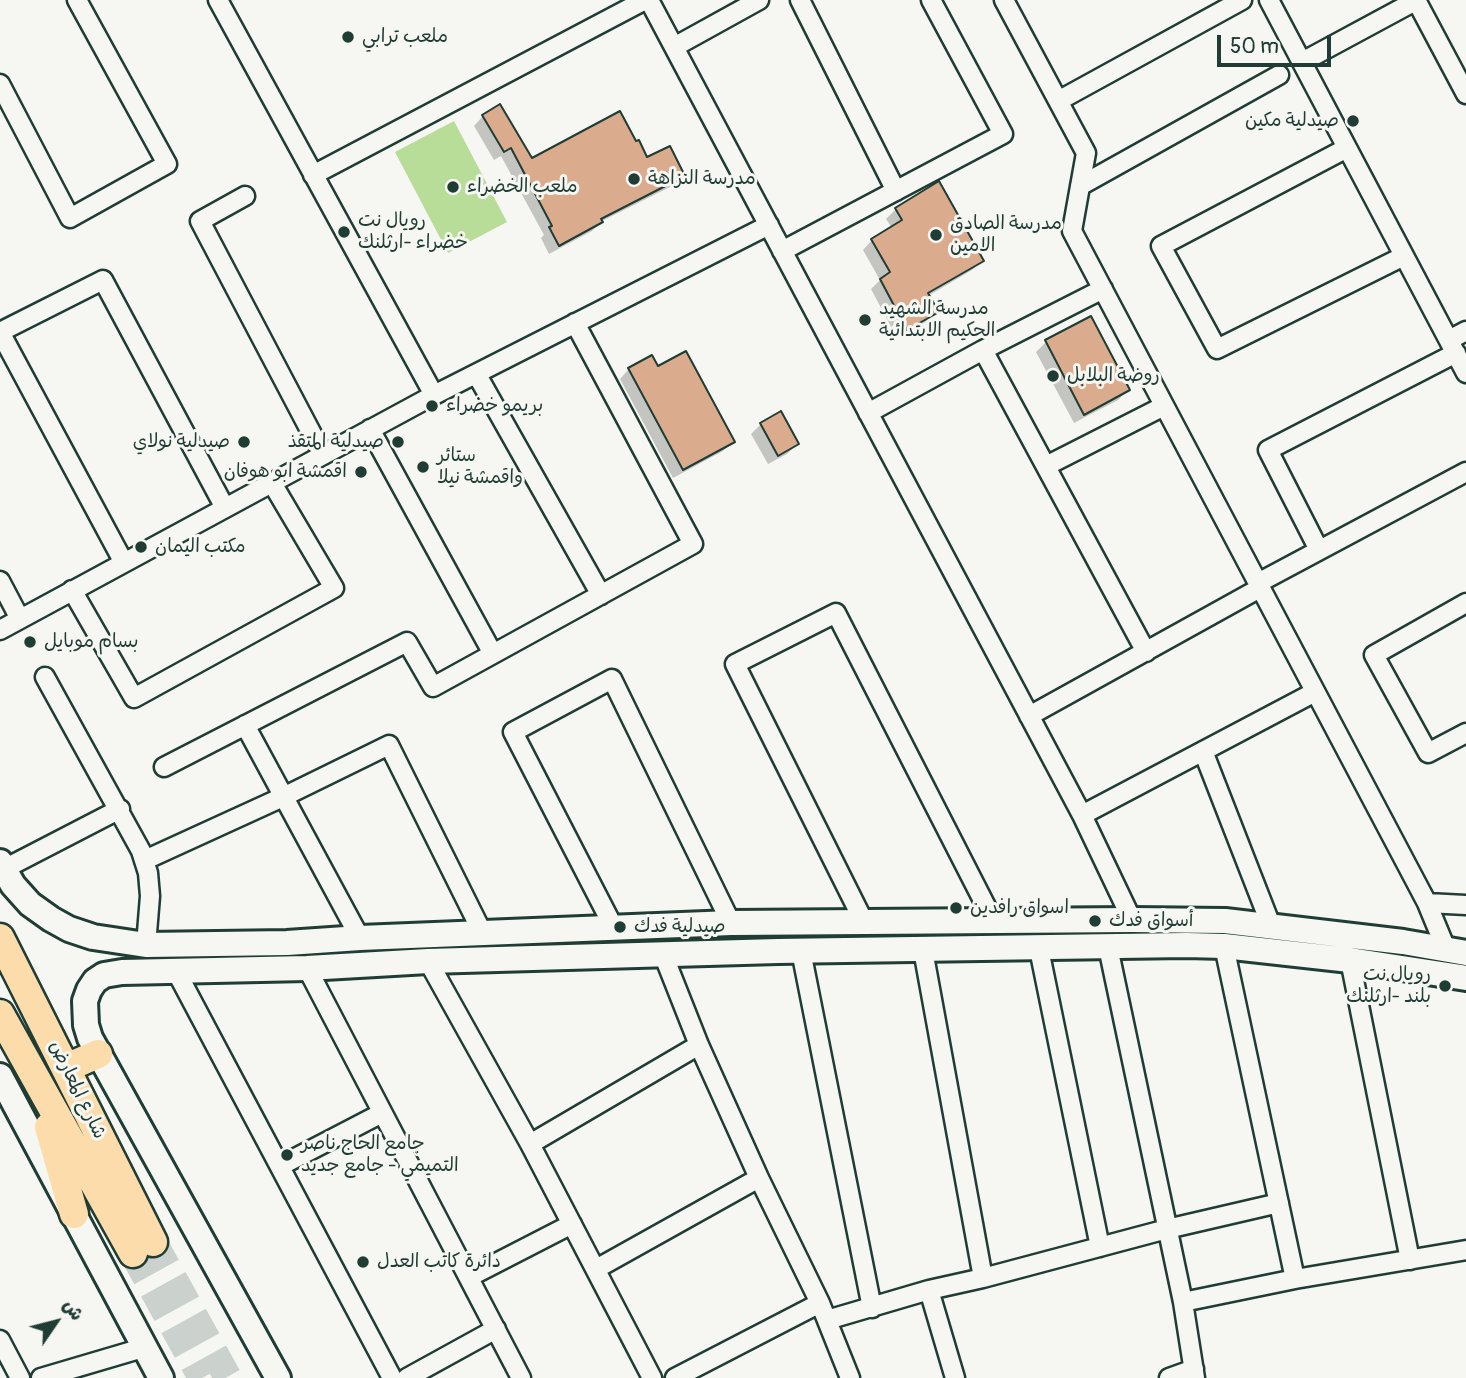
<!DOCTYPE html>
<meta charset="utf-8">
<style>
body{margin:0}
#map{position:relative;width:1466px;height:1378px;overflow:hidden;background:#f6f6f2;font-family:Pangolin,"Playpen Sans Arabic",sans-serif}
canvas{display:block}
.north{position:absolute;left:21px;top:1287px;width:70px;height:70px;-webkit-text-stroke:5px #f6f6f2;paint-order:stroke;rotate:55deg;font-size:19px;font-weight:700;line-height:28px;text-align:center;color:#1f3d34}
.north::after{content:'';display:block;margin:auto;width:24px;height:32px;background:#1f3d34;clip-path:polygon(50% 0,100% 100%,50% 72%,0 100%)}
.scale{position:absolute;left:1217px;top:35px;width:114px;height:32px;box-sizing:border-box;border:4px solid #1f3d34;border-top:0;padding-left:9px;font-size:21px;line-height:24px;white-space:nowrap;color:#1f3d34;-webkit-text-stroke:5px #f6f6f2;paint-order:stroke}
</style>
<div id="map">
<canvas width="1466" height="1378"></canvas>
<div class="north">ش</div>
<div class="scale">50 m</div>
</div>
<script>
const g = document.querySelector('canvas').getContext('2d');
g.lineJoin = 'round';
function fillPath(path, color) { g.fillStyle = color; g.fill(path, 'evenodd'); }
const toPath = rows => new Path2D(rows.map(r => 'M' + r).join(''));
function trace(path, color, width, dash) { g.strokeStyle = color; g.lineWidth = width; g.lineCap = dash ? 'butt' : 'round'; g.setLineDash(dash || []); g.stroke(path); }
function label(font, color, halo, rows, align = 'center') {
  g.font = font + ' Pangolin,"Playpen Sans Arabic",sans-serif'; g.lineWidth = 6; g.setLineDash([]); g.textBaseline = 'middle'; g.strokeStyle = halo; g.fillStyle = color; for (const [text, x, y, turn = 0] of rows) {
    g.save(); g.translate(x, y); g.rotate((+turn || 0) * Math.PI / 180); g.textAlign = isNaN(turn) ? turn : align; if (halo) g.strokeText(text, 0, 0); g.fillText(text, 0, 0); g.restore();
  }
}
fillPath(toPath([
 [454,121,507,222,448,253,395,152]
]), '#b7dd98');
fillPath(toPath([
 [483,116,531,160,647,159,683,176,674,185,602,221,592,231,549,254,541,238,544,235,501,156,494,160,474,126],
 [896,209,982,260,972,270,928,296,937,311,927,321,897,338,871,289,880,280,863,250,872,240,892,228,886,219],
 [1090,318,1128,390,1118,400,1074,423,1036,352,1046,342],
 [629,369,733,441,723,451,673,478,620,379],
 [761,424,797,444,787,454,768,464,751,434]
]), '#0003');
const building = toPath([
 [500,104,532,158,620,111,636,141,639,140,647,157,670,146,685,176,601,219,603,222,559,246,549,227,552,226,511,148,504,152,482,115,500,104],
 [939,181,984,261,928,293,939,312,907,330,880,279,890,272,871,239,902,220,895,208,939,181],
 [1091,316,1130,390,1084,415,1045,340,1091,316],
 [686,351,735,442,683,470,628,368,652,355,658,366,686,351],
 [781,411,799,444,778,456,760,423,781,411]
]);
fillPath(building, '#daab8c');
trace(building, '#1f3d34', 2);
trace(toPath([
 [153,1242,228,1378],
 [133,1253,202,1378]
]), '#cbd1cc', 28, [28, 14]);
const street = toPath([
 [218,0,434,395],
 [649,0,1082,815,1132,920],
 [800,0,896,191],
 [1004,0,1086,153,1072,231,1427,903,1446,949],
 [1269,0,1466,373],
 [1416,0,1466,94],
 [674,47,759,0],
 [1302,62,1417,0],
 [0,84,70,218,167,164,77,0],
 [1058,101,1242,0],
 [1347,148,1161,246,1217,349,1404,256],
 [313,175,645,0],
 [1080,186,1279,75],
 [245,196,200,221,323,455],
 [782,251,1003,134,931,0],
 [0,332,103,280,225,508],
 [0,332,123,561],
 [1449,340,1466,331],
 [983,350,1146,652],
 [477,375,601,595],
 [868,413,983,350,1103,289],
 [370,429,493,654],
 [1046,466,1164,406],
 [1319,550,1268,450,1456,353],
 [0,581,20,619],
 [1258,583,1466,472],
 [72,590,134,698,334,588,272,483],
 [1466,603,1374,655,1428,753,1466,733],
 [0,630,434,395,769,225],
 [45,677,141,851,148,873,150,896,146,945],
 [1029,716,1260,588],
 [245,725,360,938],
 [1203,751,1272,928],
 [164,767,407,642,433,687,693,544,575,323],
 [1082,815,1315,692],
 [145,860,285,796,389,745,483,934],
 [4,869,120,809],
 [1427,903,1466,905],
 [863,920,735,664,836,613,993,920],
 [614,928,513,732,612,679,731,923],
 [1224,946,1295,1279],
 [1108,947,1183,1302,1195,1378],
 [1039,949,1100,1247],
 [923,950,983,1278],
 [801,951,872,1308],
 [663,954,699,1045,759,1178,820,1303,850,1378],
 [1350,960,1410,1260],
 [428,961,530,1144,652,1378],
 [307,968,521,1378],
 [176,971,392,1378],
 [530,1144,699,1045],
 [280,1166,382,1113],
 [596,1269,759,1178],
 [469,1277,572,1224],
 [929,1290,955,1378],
 [1183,1302,1295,1279,1466,1250],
 [827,1320,929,1290,983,1278,1167,1229,1279,1203],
 [0,1340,20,1378],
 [41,1378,146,1347],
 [407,1378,496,1329],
 [675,1378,820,1303],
 [1169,1378,1194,1369]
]);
const secondary = toPath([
 [0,862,13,885,30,904,51,919,69,929,93,937,146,945,287,943,360,938,731,923,1132,920,1225,921,1403,942,1466,953],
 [0,1076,161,1378],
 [278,1378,90,1038,86,1025,85,1001,89,990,95,981,104,975,122,972,307,968,428,961,778,951,1186,945,1224,946,1350,960,1466,978]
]);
const primary = toPath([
 [0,938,153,1242],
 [0,1014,133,1253],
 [66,1068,98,1054],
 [49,1127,74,1214]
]);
trace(street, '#1f3d34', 23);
trace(secondary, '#1f3d34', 30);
trace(primary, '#1f3d34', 33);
trace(street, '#f6f6f2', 18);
trace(secondary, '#f6f6f2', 24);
trace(primary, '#fddcac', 28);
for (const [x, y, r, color] of [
 [348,37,7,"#1f3d34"],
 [1353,121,7,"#1f3d34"],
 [634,179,7,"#1f3d34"],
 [453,187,7,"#1f3d34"],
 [344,232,7,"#1f3d34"],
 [936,235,7,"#1f3d34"],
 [865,320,7,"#1f3d34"],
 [1053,376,7,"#1f3d34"],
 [432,406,7,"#1f3d34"],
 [244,442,7,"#1f3d34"],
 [398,442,7,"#1f3d34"],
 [423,467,7,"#1f3d34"],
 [361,472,7,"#1f3d34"],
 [141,547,7,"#1f3d34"],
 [30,642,7,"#1f3d34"],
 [956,908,7,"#1f3d34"],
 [1095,921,7,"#1f3d34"],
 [620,927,7,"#1f3d34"],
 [1445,986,7,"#1f3d34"],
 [287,1155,7,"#1f3d34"],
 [363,1262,7,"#1f3d34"]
]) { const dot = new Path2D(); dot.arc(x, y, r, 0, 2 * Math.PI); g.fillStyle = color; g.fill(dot); trace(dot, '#f6f6f2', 2.5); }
label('19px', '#1f3d34', '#f6f6f2', [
 ["ملعب ترابي",362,37],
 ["صيدلية مكين",1339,121,"right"],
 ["مدرسة النزاهة",648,179],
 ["ملعب الخضراء",467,187],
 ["رويال نت",358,221],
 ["خضراء -ارثلنك",358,243],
 ["مدرسة الصادق",950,224],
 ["الامين",950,246],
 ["مدرسة الشهيد",879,309],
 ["الحكيم الابتدائية",879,331],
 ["روضة البلابل",1067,376],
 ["بريمو خضراء",446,406],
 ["صيدلية نولاي",230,442,"right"],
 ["صيدلية المتقذ",384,442,"right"],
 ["ستائر",437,456],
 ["واقمشة نيلا",437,478],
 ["اقمشة ابو هوفان",347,472,"right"],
 ["مكتب اليمان",155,547],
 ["بسام موبايل",44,642],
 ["اسواق رافدين",970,908],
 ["أسواق فدك",1109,921],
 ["صيدلية فدك",634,927],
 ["رويال نت",1431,975,"right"],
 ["بلند -ارثلنك",1431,997,"right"],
 ["جامع الحاج ناصر",301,1144],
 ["التميمي - جامع جديد",301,1166],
 ["دائرة كاتب العدل",377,1262]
], 'left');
label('19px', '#1f3d34', '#f6f6f2', [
 ["شارع المعارض",77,1090,64]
]);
</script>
